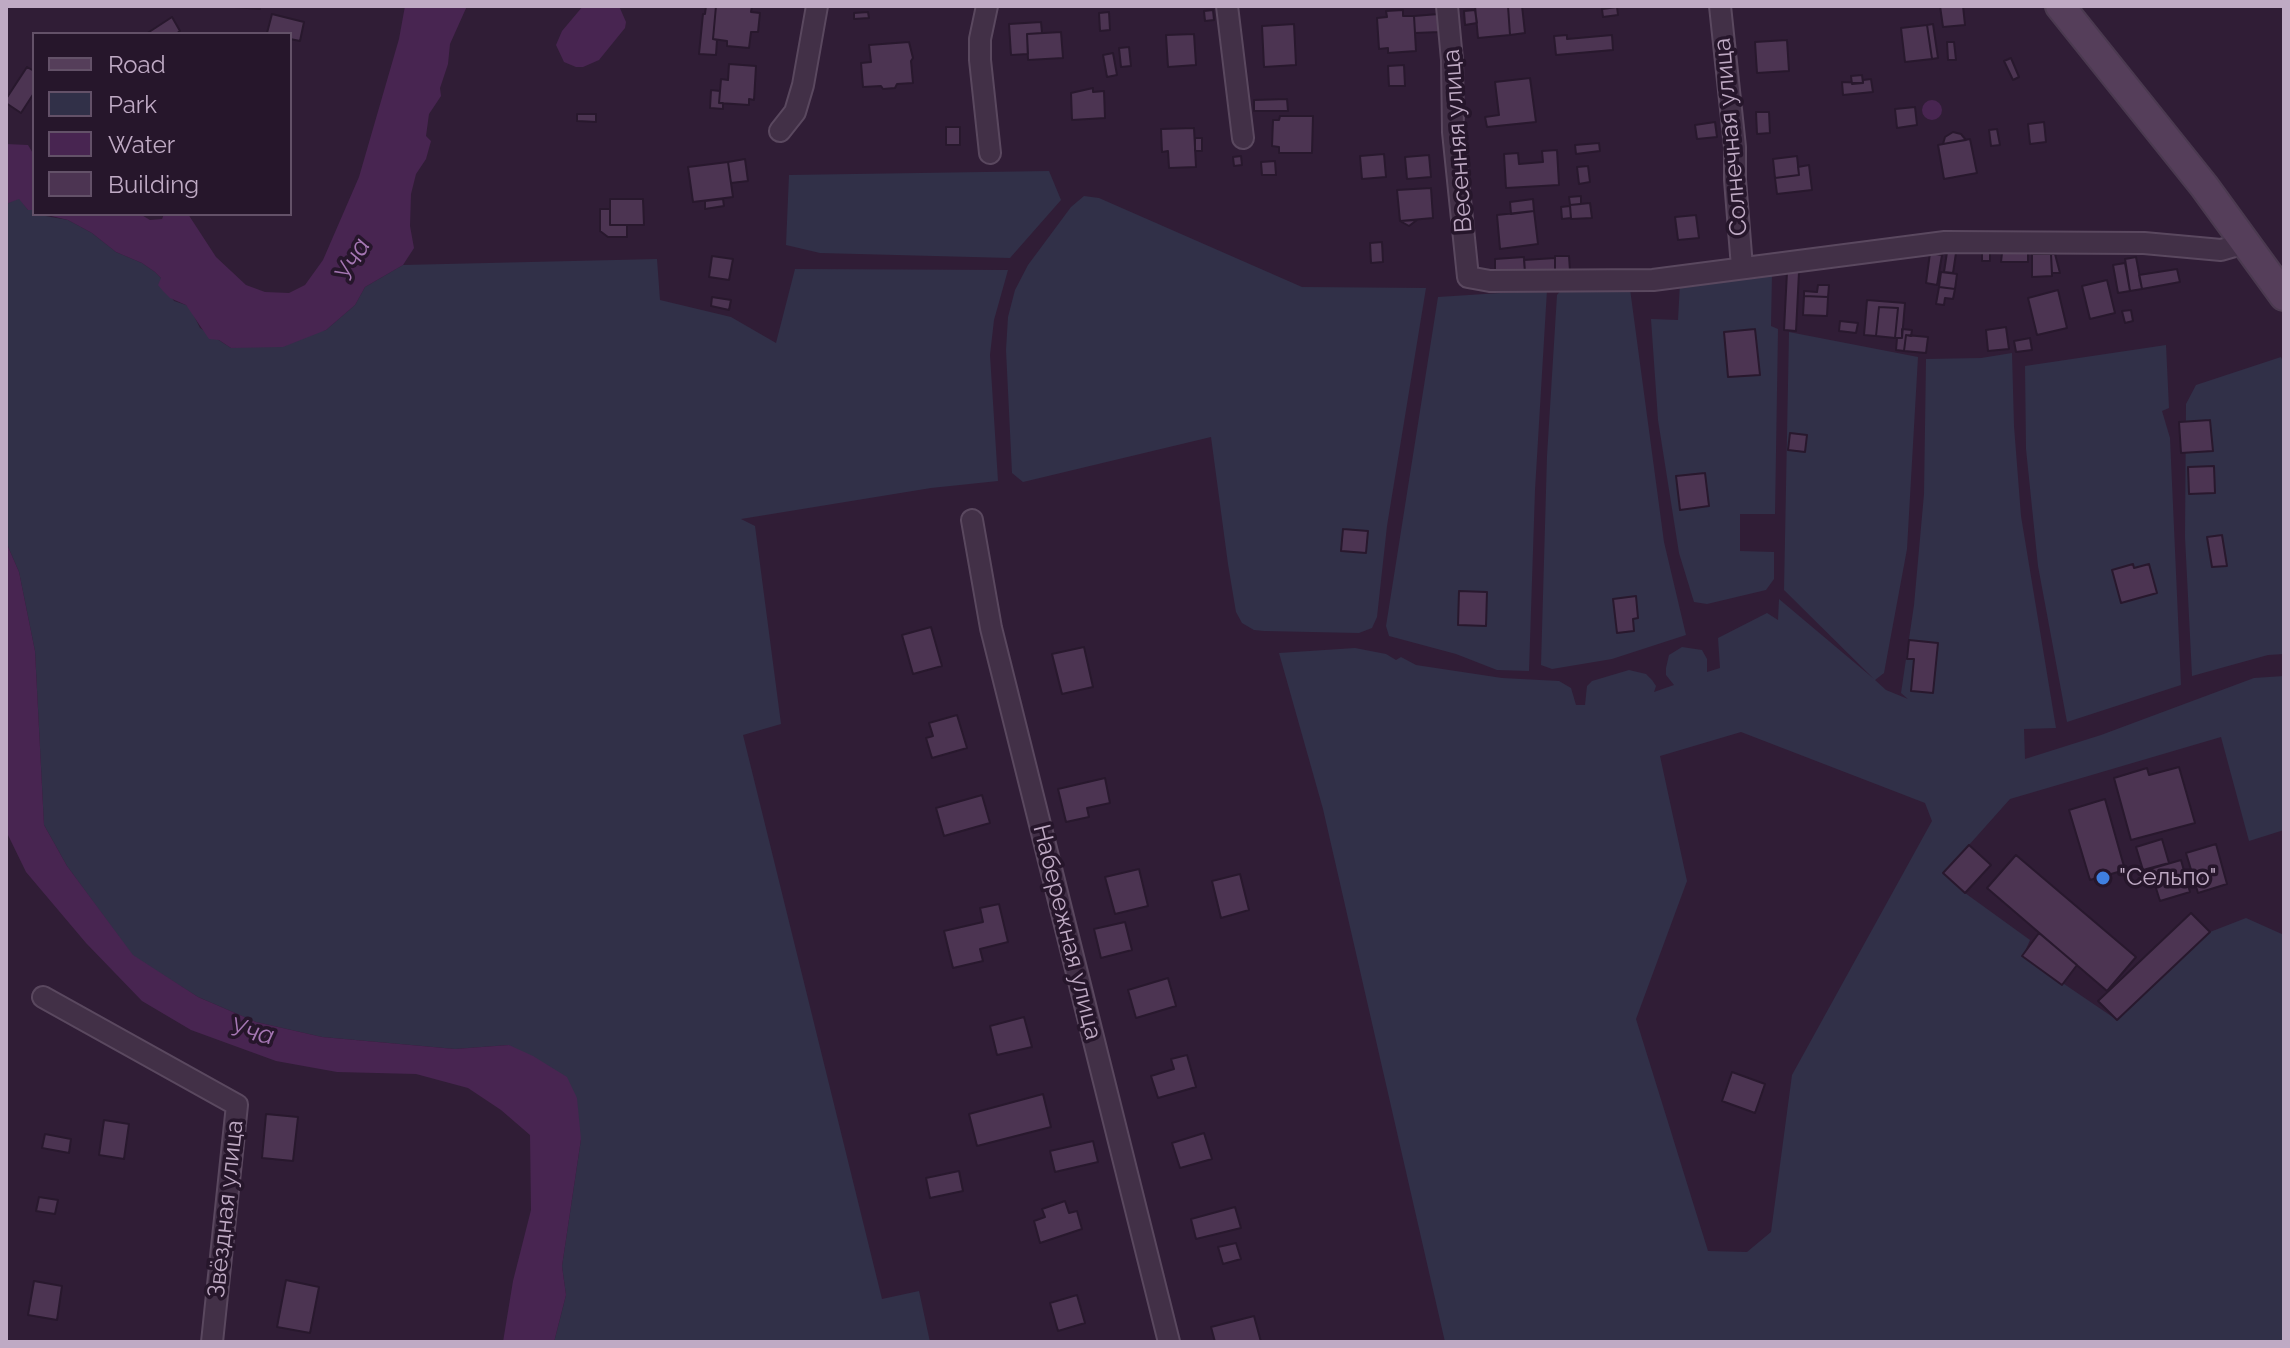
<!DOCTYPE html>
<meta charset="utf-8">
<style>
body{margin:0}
#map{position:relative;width:2290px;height:1348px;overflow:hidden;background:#301d36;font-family:Raleway,sans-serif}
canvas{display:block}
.frame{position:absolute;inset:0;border:8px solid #bfaac4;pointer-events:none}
.legend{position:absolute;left:32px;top:32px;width:260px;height:184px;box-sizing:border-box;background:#26162b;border:2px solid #635168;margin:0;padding:10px 14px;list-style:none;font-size:24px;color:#bfaac4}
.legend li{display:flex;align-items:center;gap:16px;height:40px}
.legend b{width:40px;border:2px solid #635168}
</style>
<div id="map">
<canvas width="2290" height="1348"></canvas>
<div class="frame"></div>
<ul class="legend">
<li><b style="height:10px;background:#553e5a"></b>Road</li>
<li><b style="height:22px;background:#313048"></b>Park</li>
<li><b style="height:22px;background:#482551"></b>Water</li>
<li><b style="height:22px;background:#4c3452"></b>Building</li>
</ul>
</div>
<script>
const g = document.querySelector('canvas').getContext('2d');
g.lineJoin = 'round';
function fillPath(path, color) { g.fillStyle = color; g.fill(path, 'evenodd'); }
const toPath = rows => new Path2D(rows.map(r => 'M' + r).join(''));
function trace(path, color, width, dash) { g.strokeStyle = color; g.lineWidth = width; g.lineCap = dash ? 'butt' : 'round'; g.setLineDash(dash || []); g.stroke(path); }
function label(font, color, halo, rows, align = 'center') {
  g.font = font + ' Raleway,sans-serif'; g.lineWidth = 7; g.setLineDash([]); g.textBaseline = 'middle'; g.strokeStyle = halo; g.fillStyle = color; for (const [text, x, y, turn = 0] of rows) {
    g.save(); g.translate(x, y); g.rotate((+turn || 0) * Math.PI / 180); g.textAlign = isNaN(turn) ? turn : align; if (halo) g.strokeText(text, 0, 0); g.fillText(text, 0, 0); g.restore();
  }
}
fillPath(toPath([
 [1049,171,1061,200,1010,258,820,253,786,245,789,175],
 [1084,196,1099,198,1302,287,1426,288,1387,526,1377,617,1372,628,1359,633,1264,631,1254,630,1242,623,1236,612,1228,564,1211,437,1023,482,1012,473,1006,350,1008,317,1015,290,1028,265,1071,207],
 [19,198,28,210,34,210,34,214,68,220,92,233,116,252,142,263,155,272,161,278,174,301,186,305,191,310,200,328,231,348,326,330,355,305,365,287,403,265,657,259,660,300,731,317,776,343,795,269,1008,270,994,320,990,355,998,481,931,488,741,519,755,526,781,724,743,735,882,1299,919,1291,930,1342,554,1342,566,1295,562,1266,581,1139,509,1045,455,1049,322,1037,256,1022,198,997,133,956,67,866,44,825,35,651,19,572,6,542,6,204],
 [1772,274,1771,326,1778,329,1775,514,1740,514,1740,551,1774,552,1774,579,1766,590,1707,604,1694,602,1679,553,1658,420,1651,319,1678,320,1680,283],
 [1563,288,1630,289,1664,542,1686,635,1612,659,1552,669,1541,665,1547,456,1557,295],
 [1547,290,1535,490,1529,671,1497,670,1456,654,1389,636,1386,626,1438,297],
 [1789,332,1918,357,1907,549,1884,673,1875,680,1886,690,1908,699,1901,693,1914,605,1924,494,1926,359,1981,358,2012,353,2014,426,2021,516,2056,728,2024,729,2025,759,2101,735,2254,678,2284,676,2284,830,2249,841,2221,737,2010,799,1944,873,1965,893,2030,940,2023,956,2117,1020,2210,932,2246,918,2284,935,2284,1342,1445,1342,1323,809,1279,653,1355,648,1386,654,1396,660,1401,657,1416,665,1502,678,1559,681,1571,688,1576,705,1585,705,1587,686,1592,681,1629,670,1646,674,1652,680,1656,686,1654,692,1674,685,1666,675,1666,668,1669,655,1682,647,1702,650,1707,659,1707,672,1720,668,1718,638,1767,613,1778,620,1779,599,1874,679,1784,590],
 [1741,732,1925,803,1932,821,1792,1075,1771,1232,1747,1252,1708,1251,1636,1019,1687,881,1660,756],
 [2166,345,2169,408,2162,411,2170,438,2181,685,2067,722,2038,566,2026,449,2025,366],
 [2281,357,2284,364,2284,654,2268,655,2192,676,2185,537,2186,404,2196,385]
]), '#313048');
fillPath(toPath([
 [405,6,467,6,450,44,448,64,440,88,441,96,429,114,426,136,431,141,426,159,416,174,411,194,410,226,414,248,403,265,365,287,355,305,326,330,283,347,231,348,219,340,209,339,186,305,170,298,163,291,158,285,161,278,155,272,142,263,116,252,92,233,68,220,43,214,140,214,150,220,162,219,164,214,188,214,216,257,246,285,265,292,289,293,305,285,323,260,359,177,399,39],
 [583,6,619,6,626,22,625,28,599,60,583,67,576,67,564,62,556,45,562,31],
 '1922 110a10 10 0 1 1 20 0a10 10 0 1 1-20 0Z',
 [6,144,28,145,34,155,34,210,28,210,19,199,6,204],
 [6,542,19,572,35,651,44,825,67,866,133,955,198,997,256,1022,322,1037,455,1049,509,1045,533,1056,567,1077,577,1098,581,1139,562,1266,566,1295,554,1342,503,1342,513,1281,531,1210,530,1135,501,1110,468,1088,416,1074,337,1072,276,1061,191,1030,142,1001,86,943,26,872,8,835,6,824]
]), '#482551');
const building = toPath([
 [222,6,260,6,260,9,222,6],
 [706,6,716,6,713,39,717,40,716,55,699,54,703,14,705,14,706,6],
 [716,6,752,6,751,12,760,13,758,32,751,32,749,48,727,46,727,41,713,39,716,6],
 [1475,6,1508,6,1510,35,1478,38,1475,6],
 [1508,6,1522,6,1525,33,1510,35,1508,6],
 [1940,6,1963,6,1965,25,1943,27,1940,6],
 [1617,7,1618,15,1603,17,1602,9,1617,7],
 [1213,10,1214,20,1205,21,1204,11,1213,10],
 [1403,10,1403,16,1414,16,1416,51,1388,53,1388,48,1379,49,1377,18,1387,17,1386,11,1403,10],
 [1475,10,1477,23,1465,25,1464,11,1475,10],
 [868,12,869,18,854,19,854,13,868,12],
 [1109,12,1110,30,1100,31,1099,13,1109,12],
 [272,14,304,22,300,41,290,39,290,34,267,33,272,14],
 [1439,14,1440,32,1415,33,1414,16,1439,14],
 [172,17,180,31,176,34,146,34,172,17],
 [1041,22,1042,33,1027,34,1028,54,1011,55,1009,24,1041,22],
 [1294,24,1296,65,1264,67,1262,26,1294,24],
 [1933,24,1938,58,1932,59,1927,25,1933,24],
 [1927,25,1932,59,1905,62,1901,28,1927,25],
 [1061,32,1063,58,1028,60,1027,34,1061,32],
 [1194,34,1196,65,1168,67,1166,35,1194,34],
 [1567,35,1567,39,1612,35,1613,50,1556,55,1554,36,1567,35],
 [1787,40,1789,71,1757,73,1755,42,1787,40],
 [909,42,913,58,911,61,913,83,897,84,895,88,883,89,881,86,863,87,861,63,871,62,869,45,909,42],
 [1947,42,1954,42,1956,60,1948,60,1947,42],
 [1129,47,1131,66,1121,67,1119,48,1129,47],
 [1113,53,1117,75,1107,77,1103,55,1113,53],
 [2011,58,2019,77,2013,80,2004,61,2011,58],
 [729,64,756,66,754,100,749,99,749,105,719,103,721,79,728,80,729,64],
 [1404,65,1405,86,1389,86,1388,66,1404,65],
 [27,67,34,71,34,93,21,113,6,103,6,99,27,67],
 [1862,75,1863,83,1852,84,1851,76,1862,75],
 [1530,78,1536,122,1487,127,1485,117,1499,115,1495,82,1530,78],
 [1871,79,1873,92,1843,95,1842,82,1863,83,1863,80,1871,79],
 [1093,88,1093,92,1104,91,1105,118,1072,120,1071,93,1093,88],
 [711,90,720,91,719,103,723,103,723,109,710,108,711,90],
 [1287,99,1288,111,1254,111,1254,100,1287,99],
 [1915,107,1917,125,1897,128,1895,109,1915,107],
 [1756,112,1769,112,1770,133,1757,134,1756,112],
 [577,114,596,114,596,122,577,121,577,114],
 [1280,116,1313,116,1312,153,1279,153,1279,147,1272,146,1273,120,1279,120,1280,116],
 [1715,122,1717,137,1697,139,1695,125,1715,122],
 [2044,122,2046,142,2030,144,2028,124,2044,122],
 [946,127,960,127,960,145,946,145,946,127],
 [1194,128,1196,167,1169,168,1168,151,1162,152,1161,129,1194,128],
 [1997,129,2000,145,1991,146,1989,130,1997,129],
 [1953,132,1961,134,1966,140,1943,144,1945,137,1953,132],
 [1195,138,1202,138,1202,151,1195,151,1195,138],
 [1970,139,1977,173,1944,179,1938,145,1970,139],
 [1599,143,1600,151,1576,154,1575,145,1599,143],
 [1557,150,1559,185,1506,188,1504,154,1518,153,1519,164,1543,162,1542,151,1557,150],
 [1384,154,1386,177,1362,179,1360,156,1384,154],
 [1429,155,1431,177,1407,179,1405,157,1429,155],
 [1241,156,1242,165,1234,166,1233,157,1241,156],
 [1797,156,1799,175,1775,178,1773,159,1797,156],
 [745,159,748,181,731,183,728,162,745,159],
 [1275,161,1276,175,1262,175,1261,162,1275,161],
 [728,162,733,197,693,202,688,167,728,162],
 [1809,165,1812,190,1777,194,1775,178,1799,175,1798,167,1809,165],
 [1588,166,1590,182,1579,184,1577,167,1588,166],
 [1431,188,1433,218,1400,221,1397,190,1431,188],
 [1581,196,1581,204,1570,205,1569,197,1581,196],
 [610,199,643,199,644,225,610,225,610,199],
 [723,199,724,206,705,209,705,201,723,199],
 [1533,199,1534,211,1511,214,1510,202,1533,199],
 [1590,203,1592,218,1571,219,1570,205,1590,203],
 [1570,206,1571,218,1562,219,1561,207,1570,206],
 [600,209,610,209,610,225,627,225,627,237,608,237,600,231,600,209],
 [1534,211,1538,244,1500,249,1497,215,1534,211],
 [1696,215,1699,238,1678,240,1675,217,1696,215],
 [1417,220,1409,226,1400,221,1417,220],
 [1382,242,1383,262,1371,263,1370,243,1382,242],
 [1947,252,1956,253,1953,273,1944,272,1947,252],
 [1982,252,1990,253,1990,261,1982,261,1982,252],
 [1930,253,1942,255,1937,285,1926,283,1930,253],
 [2002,253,2028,253,2028,262,2001,262,2002,253],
 [2032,254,2051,254,2052,276,2032,277,2032,254],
 [2051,254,2055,254,2060,273,2052,273,2051,254],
 [712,256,733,259,729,280,709,277,712,256],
 [1555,256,1569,256,1570,271,1555,271,1555,256],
 [1524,257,1525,273,1495,274,1495,259,1524,257],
 [2136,257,2142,289,2130,291,2125,259,2136,257],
 [1555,258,1555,271,1525,273,1524,260,1555,258],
 [2125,263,2130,291,2118,293,2113,265,2125,263],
 [2177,269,2180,282,2142,289,2139,275,2177,269],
 [1787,272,1799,272,1796,331,1784,330,1787,272],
 [1941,272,1957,274,1955,289,1939,287,1941,272],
 [2107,280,2115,313,2090,319,2082,286,2107,280],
 [1818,285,1829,285,1828,297,1804,296,1804,291,1817,292,1818,285],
 [1939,287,1955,289,1953,299,1945,298,1944,305,1936,304,1939,287],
 [2058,290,2067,328,2037,335,2028,298,2058,290],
 [1804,296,1828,297,1827,316,1803,315,1804,296],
 [712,297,731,300,729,310,711,306,712,297],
 [1867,300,1905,303,1902,338,1895,338,1898,308,1879,307,1876,336,1864,335,1867,300],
 [1879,307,1898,308,1895,338,1876,336,1879,307],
 [2131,310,2133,321,2125,323,2122,311,2131,310],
 [1840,321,1858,323,1856,333,1839,331,1840,321],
 [2006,327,2009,349,1988,351,1986,330,2006,327],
 [1755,329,1760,375,1728,377,1724,332,1755,329],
 [1902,329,1912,330,1911,336,1906,335,1904,351,1896,350,1897,338,1902,338,1902,329],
 [1906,335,1928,337,1926,353,1904,351,1906,335],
 [2030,338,2032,350,2016,352,2014,341,2030,338],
 [2210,420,2213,451,2181,453,2179,422,2210,420],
 [1790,433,1807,435,1805,452,1788,450,1790,433],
 [2214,466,2215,493,2189,494,2188,467,2214,466],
 [1705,473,1709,506,1680,510,1676,476,1705,473],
 [1343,529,1368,531,1366,553,1341,551,1343,529],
 [2222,535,2227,566,2212,567,2207,537,2222,535],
 [2133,564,2134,568,2149,564,2157,593,2121,603,2112,570,2133,564],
 [1459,591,1487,592,1486,626,1458,625,1459,591],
 [1636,596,1638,618,1633,619,1634,631,1617,633,1613,599,1636,596],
 [931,627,942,666,913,674,902,635,931,627],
 [1909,640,1938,643,1933,693,1911,691,1914,659,1907,659,1909,640],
 [1084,647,1093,687,1062,694,1052,654,1084,647],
 [957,715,967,748,932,758,926,738,933,736,929,723,957,715],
 [2179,767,2195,823,2131,840,2114,778,2147,768,2149,775,2179,767],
 [1105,778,1110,803,1087,808,1089,817,1066,822,1058,789,1105,778],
 [982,795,990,823,944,836,936,808,982,795],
 [2105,799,2125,870,2090,880,2069,810,2105,799],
 [2162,839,2169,863,2143,870,2136,847,2162,839],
 [2216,844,2227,884,2198,893,2186,853,2216,844],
 [1969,845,1991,865,1965,893,1943,873,1969,845],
 [2016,855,2136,957,2107,991,1987,888,2016,855],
 [2181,860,2190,892,2160,901,2150,869,2181,860],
 [1139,869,1148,906,1115,914,1105,877,1139,869],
 [1240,874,1249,910,1221,918,1212,881,1240,874],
 [999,904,1008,942,980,949,983,961,953,968,944,931,983,922,980,908,999,904],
 [2191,913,2210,932,2117,1020,2098,1001,2191,913],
 [1125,922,1132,950,1101,958,1094,929,1125,922],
 [2039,933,2077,965,2062,985,2022,956,2039,933],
 [1168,978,1176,1006,1136,1018,1128,990,1168,978],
 [1024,1017,1032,1047,997,1055,990,1026,1024,1017],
 [1187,1055,1196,1087,1158,1098,1151,1076,1174,1069,1171,1059,1187,1055],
 [1732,1072,1765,1084,1755,1113,1722,1101,1732,1072],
 [1043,1094,1051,1127,977,1146,969,1114,1043,1094],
 [266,1114,298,1117,293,1161,262,1158,266,1114],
 [104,1120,129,1124,124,1159,99,1155,104,1120],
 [1204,1133,1212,1159,1180,1168,1172,1143,1204,1133],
 [45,1134,71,1139,69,1153,42,1148,45,1134],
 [1093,1141,1098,1162,1055,1172,1050,1151,1093,1141],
 [959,1171,963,1191,930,1198,926,1178,959,1171],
 [39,1197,58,1200,55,1214,36,1211,39,1197],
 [1065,1201,1069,1213,1077,1211,1082,1229,1040,1243,1034,1221,1045,1217,1042,1209,1065,1201],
 [1235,1207,1241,1228,1196,1239,1191,1219,1235,1207],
 [1236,1243,1241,1259,1223,1264,1218,1247,1236,1243],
 [286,1280,319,1287,310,1333,277,1327,286,1280],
 [34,1281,62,1286,57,1320,28,1315,34,1281],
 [1077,1295,1085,1323,1058,1331,1050,1303,1077,1295],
 [1254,1316,1261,1342,1215,1342,1211,1327,1254,1316]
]);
fillPath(building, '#4c3452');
trace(building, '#28182d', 2);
const minor = toPath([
 [987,6,980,39,980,60,990,153],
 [1227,6,1243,138],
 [1447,6,1452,60,1453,132,1468,277,1490,281,1653,280,1945,242,2144,243,2221,250,2235,246,2245,239],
 [1720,6,1735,147,1735,180,1742,267],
 [780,131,795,112,803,85,817,6],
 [972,520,991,628,1169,1342],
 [43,997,237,1105,212,1342]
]);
const secondary = toPath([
 [2060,6,2204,186,2284,296]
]);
trace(minor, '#5a485f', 24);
trace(secondary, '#4b3a50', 32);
trace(minor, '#423047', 20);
trace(secondary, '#553e5a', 28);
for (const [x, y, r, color] of [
 [2103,878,8,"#3f7fe0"]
]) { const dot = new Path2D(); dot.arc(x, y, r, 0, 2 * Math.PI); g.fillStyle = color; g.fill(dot); trace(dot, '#26162b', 3); }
label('24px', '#bfaac4', '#26162b', [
 ["Солнечная улица",1731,137,-95],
 ["Весенняя улица",1458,141,-94],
 ["Набережная улица",1067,932,76],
 ["Звёздная улица",226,1209,-84]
]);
label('24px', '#bfaac4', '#26162b', [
 ["\"Сельпо\"",2119,878]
], 'left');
label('italic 26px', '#a677b4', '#26162b', [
 ["Уча",353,260,-61],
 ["Уча",252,1032,13]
]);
</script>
